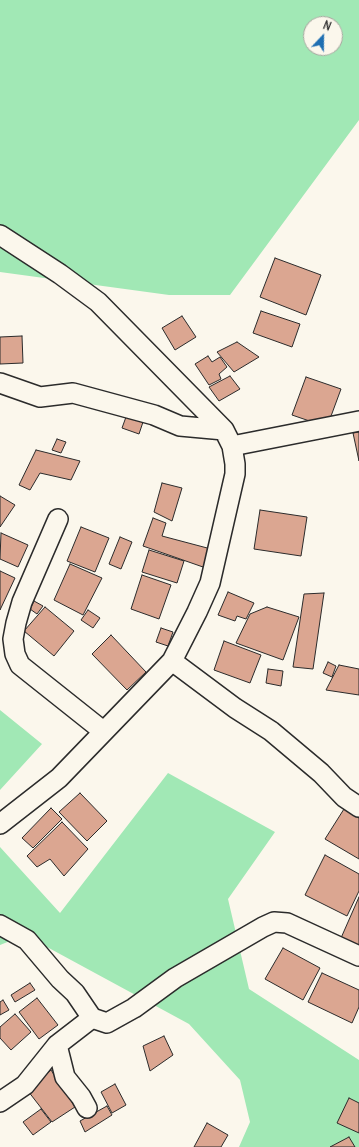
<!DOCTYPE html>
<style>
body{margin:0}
#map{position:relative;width:359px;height:1147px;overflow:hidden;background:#fbf7ec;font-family:Delius,sans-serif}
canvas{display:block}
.north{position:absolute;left:303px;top:16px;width:40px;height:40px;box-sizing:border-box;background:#fbf7ec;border:1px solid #a8a59f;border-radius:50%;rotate:22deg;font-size:11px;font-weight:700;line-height:16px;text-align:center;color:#2b2b2b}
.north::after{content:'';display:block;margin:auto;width:14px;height:18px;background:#1f6fb2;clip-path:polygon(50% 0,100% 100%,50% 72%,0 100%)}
</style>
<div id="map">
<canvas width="359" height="1147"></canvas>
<div class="north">N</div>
</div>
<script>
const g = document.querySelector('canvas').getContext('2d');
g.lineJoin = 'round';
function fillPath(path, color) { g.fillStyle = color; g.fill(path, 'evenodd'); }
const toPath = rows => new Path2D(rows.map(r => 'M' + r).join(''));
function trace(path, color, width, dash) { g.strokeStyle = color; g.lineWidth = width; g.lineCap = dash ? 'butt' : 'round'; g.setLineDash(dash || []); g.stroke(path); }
fillPath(toPath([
 [0,0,359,0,359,120,230,295,169,295,0,272],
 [311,24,335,24,335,48,311,48],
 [0,710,42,744,0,790],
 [168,773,275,832,228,899,249,989,359,1060,359,1147,239,1147,250,1122,240,1080,189,1024,47,947,10,941,0,945,0,847,60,913]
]), '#a1e8b5');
const building = toPath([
 [275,258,321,275,306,315,260,297,275,258],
 [261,311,300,324,292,347,253,333,261,311],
 [182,316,196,337,175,350,162,328,182,316],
 [22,336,23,363,0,364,0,337,22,336],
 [237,342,259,357,234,372,217,352,237,342],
 [208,356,212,362,220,357,227,367,219,374,221,379,209,385,195,364,208,356],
 [230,376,240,389,219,401,209,387,230,376],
 [306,377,341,389,327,427,292,415,306,377],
 [126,417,143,422,139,434,122,428,126,417],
 [359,432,359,461,353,433,359,432],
 [57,439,66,442,61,453,52,450,57,439],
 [36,450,80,461,71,480,40,473,30,490,19,485,36,450],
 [162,483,182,488,172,521,154,512,162,483],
 [0,496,15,505,0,527,0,496],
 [260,510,307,517,301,556,254,549,260,510],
 [153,518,166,523,162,536,211,549,203,567,143,546,153,518],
 [81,527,109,538,95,572,67,561,81,527],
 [1,533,28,545,18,567,0,559,1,533],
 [120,537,132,542,121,569,109,564,120,537],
 [149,550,184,561,177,583,142,572,149,550],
 [70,564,102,578,83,615,54,600,70,564],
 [0,571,15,578,0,610,0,571],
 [142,575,171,585,159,619,131,609,142,575],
 [228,592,254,603,246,619,237,616,235,621,218,615,228,592],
 [324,593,313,669,293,667,304,594,324,593],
 [34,601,43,606,37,614,30,609,34,601],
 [45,607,74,631,54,656,24,631,45,607],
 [267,607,299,617,283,660,236,643,250,614,267,607],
 [88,610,100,618,93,628,81,620,88,610],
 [161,628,173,632,168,646,156,642,161,628],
 [111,635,146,672,127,690,92,654,111,635],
 [224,641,261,655,250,683,214,670,224,641],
 [328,662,336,666,332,677,323,673,328,662],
 [339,665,359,669,359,695,326,690,339,665],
 [268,669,283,671,281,686,266,683,268,669],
 [80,793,107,821,87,841,59,812,80,793],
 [51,808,62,819,33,848,22,838,51,808],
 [344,809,359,818,359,859,325,839,344,809],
 [62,822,88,849,64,876,50,859,37,867,27,856,62,822],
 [325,855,359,874,359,891,347,916,305,895,325,855],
 [359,897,359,946,341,938,359,897],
 [283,948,320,968,303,1000,265,979,283,948],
 [322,973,359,990,359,1007,352,1023,308,1002,322,973],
 [30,983,35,990,15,1002,11,995,30,983],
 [37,998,58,1025,39,1039,19,1012,37,998],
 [3,1000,9,1010,0,1015,0,1002,3,1000],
 [15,1014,31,1032,11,1050,0,1038,0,1027,15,1014],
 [164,1036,173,1055,150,1071,143,1046,164,1036],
 [51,1070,75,1107,52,1122,28,1091,51,1070],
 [115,1084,126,1105,112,1113,101,1092,115,1084],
 [349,1098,359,1103,359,1133,337,1123,349,1098],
 [107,1106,112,1115,85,1132,80,1121,107,1106],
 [41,1109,51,1122,33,1135,23,1122,41,1109],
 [207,1123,228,1135,221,1147,194,1147,207,1123],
 [349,1137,355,1147,330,1147,349,1137]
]);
fillPath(building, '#dba691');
trace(building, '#2b2b2b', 1);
const street = toPath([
 [0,235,60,274,98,302,224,430,232,446,235,464,235,474,210,583,197,612,172,661,59,778,0,824],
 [0,383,40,397,73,393,154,415,180,426,224,430],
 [232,446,359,421],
 [58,519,22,602,16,623,13,639,15,654,20,665,103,731],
 [172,661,235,708,271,731,321,773,344,797,359,807],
 [0,925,27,940,60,979,75,993,92,1018,57,1045,25,1085,0,1102],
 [92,1018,107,1023,134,1008,175,978,263,927,274,922,287,923,359,956],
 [57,1045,65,1077,81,1097,87,1108]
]);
trace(street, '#2b2b2b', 22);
trace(street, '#fbf7ec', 19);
</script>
